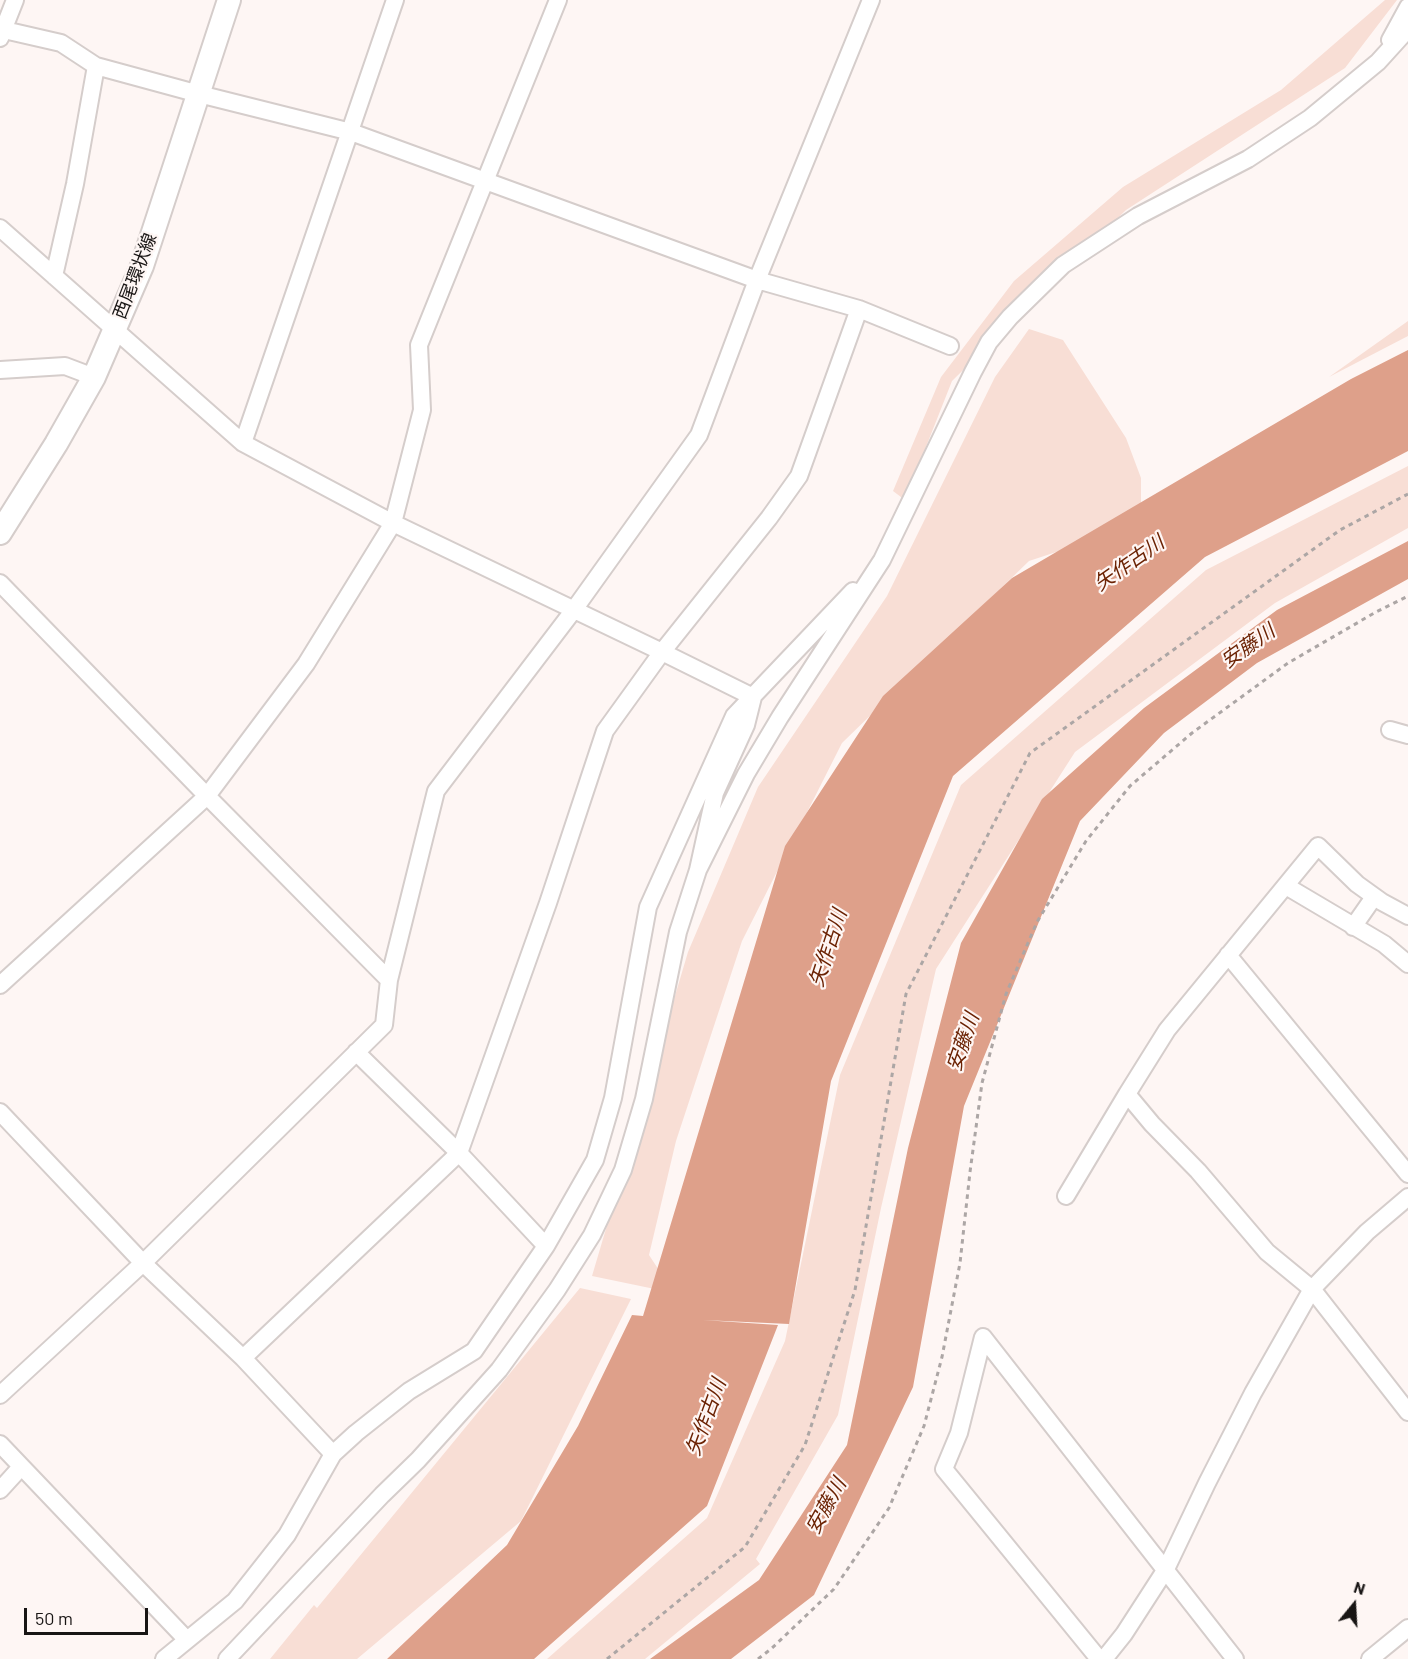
<!DOCTYPE html>
<meta charset="utf-8">
<style>
body{margin:0}
#map{position:relative;width:1408px;height:1659px;overflow:hidden;background:#fef6f4;font-family:Barlow,sans-serif}
canvas{display:block}
.north{position:absolute;left:1324px;top:1575px;width:60px;height:60px;-webkit-text-stroke:4px #fef6f4;paint-order:stroke;rotate:18deg;font-size:16px;font-weight:700;line-height:24px;text-align:center;color:#181514}
.north::after{content:'';display:block;margin:auto;width:21px;height:27px;background:#181514;clip-path:polygon(50% 0,100% 100%,50% 72%,0 100%)}
.scale{position:absolute;left:24px;top:1608px;width:124px;height:27px;box-sizing:border-box;border:3px solid #181514;border-top:0;padding-left:8px;font-size:18px;line-height:21px;white-space:nowrap;color:#181514;-webkit-text-stroke:4px #fef6f4;paint-order:stroke}
</style>
<div id="map">
<canvas width="1408" height="1659"></canvas>
<div class="north">N</div>
<div class="scale">50 m</div>
</div>
<script>
const g = document.querySelector('canvas').getContext('2d');
g.lineJoin = 'round';
function fillPath(path, color) { g.fillStyle = color; g.fill(path, 'evenodd'); }
const toPath = rows => new Path2D(rows.map(r => 'M' + r).join(''));
function trace(path, color, width, dash) { g.strokeStyle = color; g.lineWidth = width; g.lineCap = dash ? 'butt' : 'round'; g.setLineDash(dash || []); g.stroke(path); }
function label(font, color, halo, rows, align = 'center') {
  g.font = font + ' Barlow,"Noto Sans JP",sans-serif'; g.lineWidth = 4.5; g.setLineDash([]); g.textBaseline = 'middle'; g.strokeStyle = halo; g.fillStyle = color; for (const [text, x, y, turn = 0] of rows) {
    g.save(); g.translate(x, y); g.rotate((+turn || 0) * Math.PI / 180); g.textAlign = isNaN(turn) ? turn : align; if (halo) g.strokeText(text, 0, 0); g.fillText(text, 0, 0); g.restore();
  }
}
fillPath(toPath([
 [1385,0,1397,0,1345,68,1126,210,952,381,905,500,893,491,941,377,1014,281,1123,187,1281,90],
 [1408,321,1408,336,1329,377],
 [1029,329,1063,340,1126,438,1141,478,1141,524,1029,561,842,743,742,941,676,1141,649,1255,674,1293,592,1276,688,952,758,787,887,596,995,377],
 [1408,466,1408,528,1275,603,1075,752,936,969,881,1208,838,1415,756,1559,760,1564,645,1659,547,1659,707,1518,785,1341,840,1075,961,785,1206,570],
 [580,1288,631,1299,521,1521,357,1659,270,1659,314,1605,317,1608]
]), '#f8ded5');
fillPath(toPath([
 [1408,350,1408,451,1205,557,953,776,831,1081,789,1324,703,1320,778,1325,707,1506,534,1659,387,1659,507,1545,578,1426,632,1315,643,1316,785,846,883,696,1012,578,1351,379],
 [1408,541,1408,579,1257,663,1164,733,1080,821,964,1106,913,1387,814,1595,731,1659,650,1659,759,1580,847,1445,908,1148,961,943,1042,799,1144,708,1277,610]
]), '#dea08a');
const street = toPath([
 [0,29,61,43,96,66,199,94,351,132,757,280,859,309,950,346],
 [0,38,15,0],
 [1390,40,1408,7],
 [0,228,243,443,393,523,662,652,753,697],
 [54,276,75,184,96,66],
 [0,370,65,366,94,377],
 [243,443,395,0],
 [0,583,207,796,389,980],
 [1390,730,1408,735],
 [698,870,746,774,780,717,882,560,973,372,989,342,1010,317,1063,265,1138,216,1248,159,1310,118,1378,62,1408,29],
 [1286,886,1384,944,1408,964],
 [1408,916,1382,902,1357,884,1318,846,1167,1030,1127,1094,1152,1124,1198,1171,1267,1252,1312,1289,1408,1412],
 [1353,927,1374,897],
 [1228,955,1408,1174],
 [0,985,207,796,306,664,393,523,422,410,419,345,558,0],
 [0,1112,143,1263,243,1358,333,1454],
 [1066,1196,1127,1094],
 [546,1246,595,1160,613,1098,648,907,734,716,853,591],
 [243,1358,459,1153,548,903,605,731,662,652,769,518,799,476,859,309],
 [0,1395,143,1263,384,1025,389,980,436,791,573,611,699,435,757,280,871,0],
 [0,1444,187,1640],
 [0,1490,21,1467],
 [164,1659,235,1601,287,1535,333,1454,356,1433,409,1391,474,1351,546,1246,459,1153,356,1052],
 [227,1659,382,1495,418,1460,499,1370,557,1290,592,1235,623,1170,644,1099,678,932,698,870,715,793,746,725,753,697],
 [1099,1659,944,1469,959,1433,983,1337,1235,1659],
 [1104,1659,1124,1634,1166,1569,1207,1483,1253,1393,1312,1289,1367,1232,1408,1197],
 [1370,1659,1408,1628]
]);
const secondary = toPath([
 [0,533,56,444,94,377,142,266,229,0]
]);
trace(street, '#d5cdcb', 20);
trace(secondary, '#d5cdcb', 26);
trace(toPath([
 [607,1659,745,1547,805,1445,855,1290,906,994,1030,753,1340,530,1408,494],
 [758,1659,771,1649,834,1589,889,1508,924,1426,942,1357,960,1263,970,1172,982,1083,1006,994,1037,922,1086,841,1130,786,1192,733,1288,663,1376,612,1408,596]
]), '#aca6a5', 3, [4.5, 4.5]);
trace(street, '#fff', 16);
trace(secondary, '#fff', 22);
label('18px', '#181514', '#fef6f4', [
 ["西尾環状線",135,276,-69]
]);
label('italic 20px', '#6b2203', '#fef6f4', [
 ["矢作古川",1129,563,-35],
 ["安藤川",1248,646,-35],
 ["矢作古川",828,948,-72],
 ["安藤川",963,1042,-71],
 ["矢作古川",706,1417,-70],
 ["安藤川",826,1506,-61]
]);
</script>
